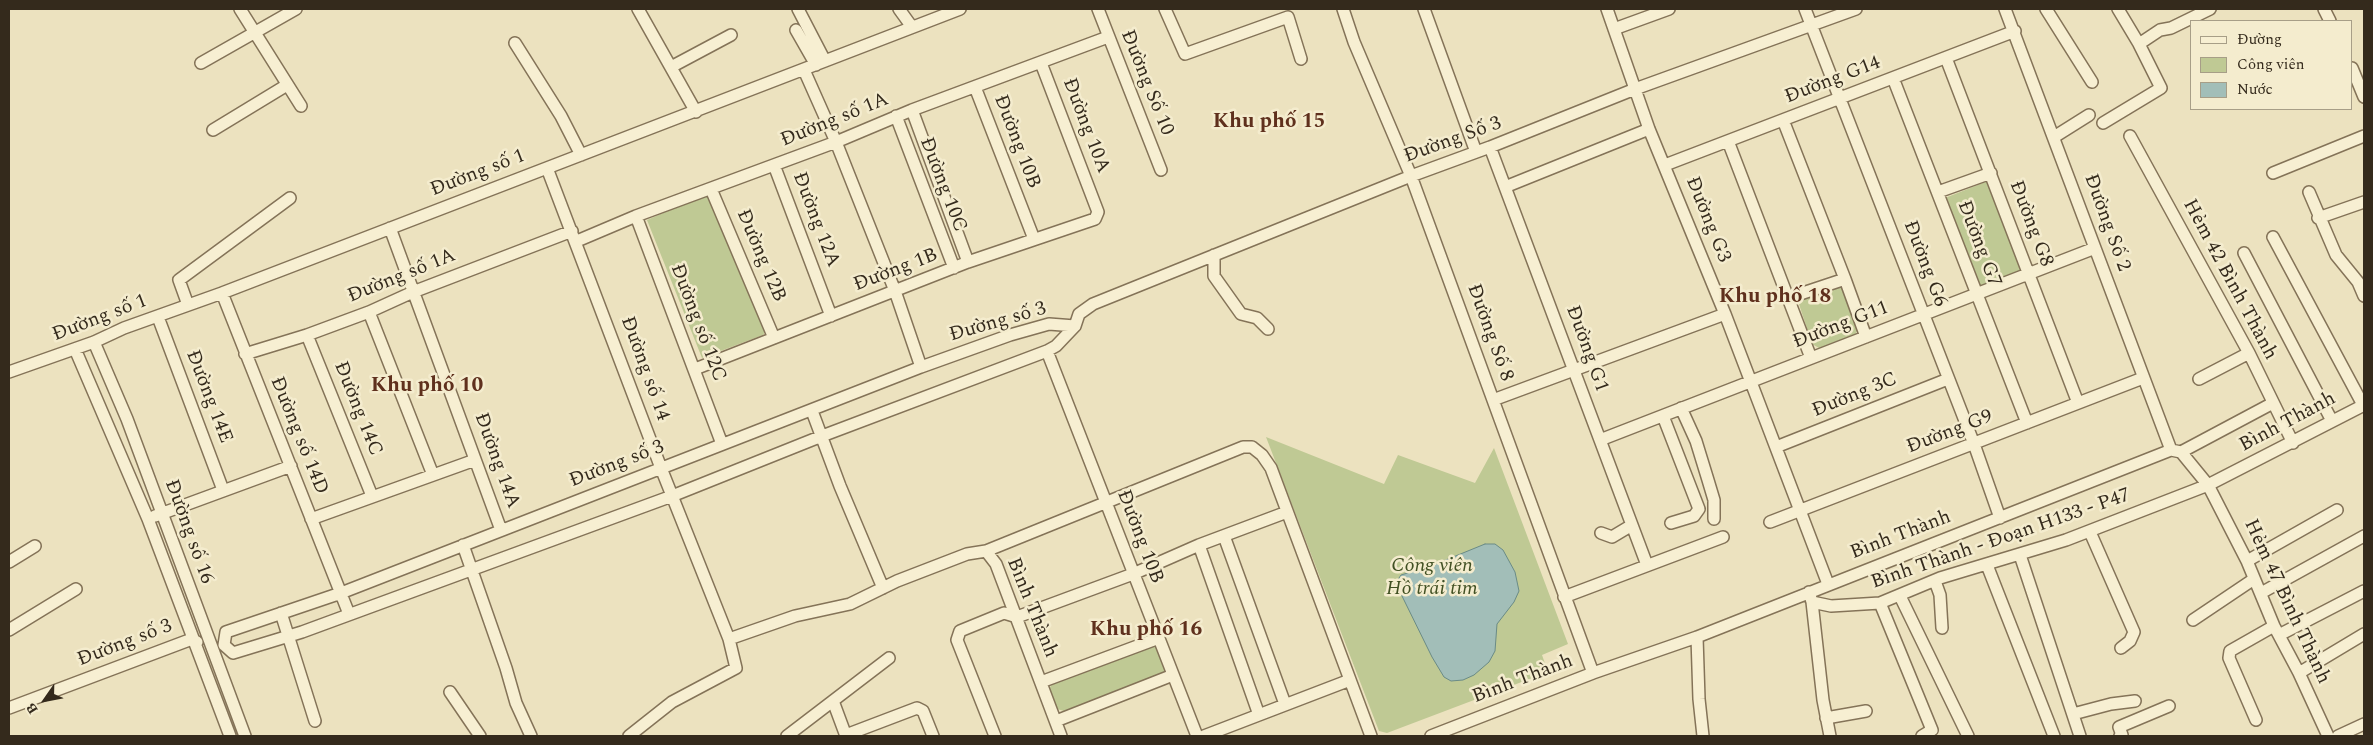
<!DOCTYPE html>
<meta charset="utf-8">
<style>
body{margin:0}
#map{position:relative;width:2373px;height:745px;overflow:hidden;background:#ece2bf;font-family:Spectral,serif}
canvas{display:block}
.frame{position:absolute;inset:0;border:10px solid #342a1c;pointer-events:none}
.legend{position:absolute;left:2190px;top:20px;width:162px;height:90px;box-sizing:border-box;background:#f4ecce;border:1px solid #a79e87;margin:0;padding:6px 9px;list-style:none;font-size:15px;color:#342a1c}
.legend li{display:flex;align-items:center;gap:10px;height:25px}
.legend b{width:25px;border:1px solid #a79e87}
.north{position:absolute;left:20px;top:675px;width:50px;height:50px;-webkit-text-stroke:4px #f4ecce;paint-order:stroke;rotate:237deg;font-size:14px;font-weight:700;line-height:20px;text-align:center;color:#342a1c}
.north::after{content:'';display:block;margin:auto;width:18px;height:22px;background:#342a1c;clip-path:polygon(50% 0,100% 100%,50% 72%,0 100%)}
</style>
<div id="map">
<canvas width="2373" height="745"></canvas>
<div class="frame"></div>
<ul class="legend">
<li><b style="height:6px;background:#f7efd2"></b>Đường</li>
<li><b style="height:14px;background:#bfc994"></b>Công viên</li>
<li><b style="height:14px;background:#a2beb8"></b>Nước</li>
</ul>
<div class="north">B</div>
</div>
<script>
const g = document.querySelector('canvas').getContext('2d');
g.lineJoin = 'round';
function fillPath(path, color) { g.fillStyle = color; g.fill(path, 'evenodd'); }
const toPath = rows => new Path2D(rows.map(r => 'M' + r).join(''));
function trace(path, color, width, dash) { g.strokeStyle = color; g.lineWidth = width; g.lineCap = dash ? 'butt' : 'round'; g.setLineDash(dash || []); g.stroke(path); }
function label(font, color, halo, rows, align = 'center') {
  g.font = font + ' Spectral,serif'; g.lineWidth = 5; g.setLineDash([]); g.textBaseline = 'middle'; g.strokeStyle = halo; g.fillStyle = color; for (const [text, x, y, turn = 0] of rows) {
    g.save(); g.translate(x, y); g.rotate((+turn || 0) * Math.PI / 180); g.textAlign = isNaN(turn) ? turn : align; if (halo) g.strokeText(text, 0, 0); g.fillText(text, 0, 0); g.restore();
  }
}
fillPath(toPath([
 [1988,181,2022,270,1980,287,1945,198],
 [707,194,766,330,763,335,702,358,647,220],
 [1838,286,1843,287,1858,328,1855,336,1821,349,1812,344,1799,304,1801,298],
 [1266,437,1384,484,1398,455,1475,483,1494,448,1568,644,1542,655,1548,672,1387,733,1379,731],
 [1152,645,1157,646,1167,669,1163,674,1064,711,1057,709,1049,689,1053,682]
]), '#bfc994');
const water = toPath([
 [1485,544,1495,544,1503,550,1515,572,1519,591,1514,602,1497,624,1495,651,1489,662,1474,675,1463,680,1451,681,1444,677,1432,657,1401,594,1397,581,1401,575,1431,566,1485,544]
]);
fillPath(water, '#a2beb8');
trace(water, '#6a8b86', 1);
const minor = toPath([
 [240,9,301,106],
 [638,9,696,112],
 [798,9,825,61],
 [899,9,912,27],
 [1098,9,1161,170],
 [1165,9,1185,54,1288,17,1301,59],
 [1343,9,1354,42,1411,176,1593,673],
 [1424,9,1476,152],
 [1607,9,1649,129,1725,314,1828,584],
 [1805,9,1974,444,2000,518],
 [2005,9,2171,450],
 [2046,9,2092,82],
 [2118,9,2139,44],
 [2324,9,2330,21],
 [1614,29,1669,9],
 [796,30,816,65],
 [515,43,561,116,581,155],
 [1946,58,2078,403],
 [201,63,296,9],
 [671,67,731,35],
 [2352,68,2364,97],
 [804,70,836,142,895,291,921,367],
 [1893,78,2027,423],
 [975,87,1034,239],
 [912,110,968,262],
 [896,116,954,268],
 [1783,120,1845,279,1866,337],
 [2103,123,2161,88,2139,44,2160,30,2171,28,2210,9],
 [213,130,287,85],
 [2130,136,2249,353,2293,443],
 [2054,137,2089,115],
 [1728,141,1811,358],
 [1490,147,1647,565],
 [774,165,831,316],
 [1665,165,2015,31],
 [547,168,661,468,729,639,736,668,672,702,629,736],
 [2273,173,2364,136],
 [1505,187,1649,129],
 [711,189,774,338],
 [1938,192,1991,173],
 [2309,192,2336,255,2358,282,2364,296],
 [636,216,722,444],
 [2318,218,2364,202],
 [390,228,501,530],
 [2273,237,2363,405],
 [577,241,636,216,836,142,912,110,1108,37],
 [2244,253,2332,421],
 [1214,255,1214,276,1241,314,1257,318,1268,329],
 [222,293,349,614],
 [1788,298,1845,279],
 [188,305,179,280,290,198],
 [369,312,433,475],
 [158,317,223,490],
 [307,335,372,496],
 [94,342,127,419,245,736],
 [75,349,148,519,230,736],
 [1047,351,1197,736],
 [245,354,307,335,369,312,413,292,572,231],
 [695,369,968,262,1095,219,1098,212,1041,63],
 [9,372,94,342,124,328,222,293,960,9],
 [2199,379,2249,353],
 [1493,400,1725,314],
 [1681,408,1696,441,1708,480,1714,500,1714,519],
 [812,411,840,486,883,588],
 [1663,416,1699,509,1694,516,1671,523],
 [1600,440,2095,248],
 [1776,447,1948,379],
 [2181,452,2273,403],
 [155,516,291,466],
 [311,519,475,460],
 [1770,522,2143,378],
 [2090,532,2134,632,2130,641,2121,648],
 [1601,533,1612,537,1632,525],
 [1224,536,1285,704],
 [463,545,506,668,516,703,531,736],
 [1199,545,1259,715],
 [986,551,1243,447,1252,447,1262,455,1271,468,1371,736],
 [2020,555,2080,736],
 [2247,561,2337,510],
 [9,562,35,546],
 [1987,565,2054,736],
 [1935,581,1940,595,1942,628],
 [1809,592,1812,602,1831,606,1880,603,1940,578,2066,540,2208,485,2247,561,2274,626,2299,673,2328,736],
 [2261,593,2364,536],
 [1900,596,1968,736],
 [1564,597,1723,537],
 [1812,602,1823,700,1830,736],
 [1880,603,1932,730,1922,736],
 [281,613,315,721],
 [2193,620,2254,579],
 [9,630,76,589],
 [2279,635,2364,591],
 [1697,637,1699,699,1703,736],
 [729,639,795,616,850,604,897,581,967,554,986,551,996,564,1061,736],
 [224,645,233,653,302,632,672,496,822,436,1047,351,1056,346,1075,326,1079,314,1093,304,1411,176,1490,147,1635,89,1856,9],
 [224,645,226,632,341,593,921,367,1010,335,1049,324,1075,326],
 [2299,673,2364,634],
 [1041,682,1159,638],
 [450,692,480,736],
 [833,701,846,736],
 [9,708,192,639,197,642],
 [2073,714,2111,704,2135,701],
 [1826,718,1866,711],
 [2256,720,2229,658,2230,651,2274,626],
 [1056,721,1173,675],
 [846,735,917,708,923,711,933,736],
 [787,736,889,658],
 [995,736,957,640,960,631,1004,613,1017,617,1133,574,1199,545,1287,512],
 [1204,736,1350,680],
 [1431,736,1593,673,1697,637,2171,450,2181,452,2208,485,2364,405],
 [2120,736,2122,735,2119,727,2169,706],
 [2338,736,2364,724]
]);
trace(minor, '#847358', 14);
trace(minor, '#f7efd2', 11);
label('20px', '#342a1c', '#f4ecce', [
 ["Đường G14",1833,81,-21],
 ["Đường Số 10",1146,83,68],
 ["Đường số 1A",835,121,-22],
 ["Đường 10A",1085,126,69],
 ["Đường Số 3",1453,141,-20],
 ["Đường 10B",1016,142,69],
 ["Đường số 1",478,174,-21],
 ["Đường 10C",942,185,69],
 ["Đường 12A",815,220,69],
 ["Đường G3",1707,220,68],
 ["Đường Số 2",2106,223,70],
 ["Đường G8",2030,224,69],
 ["Đường G7",1978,244,69],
 ["Đường 12B",760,256,67],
 ["Đường G6",1924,264,69],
 ["Đường 1B",896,271,-21],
 ["Đường số 1A",402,277,-22],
 ["Hẻm 42 Bình Thành",2229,280,62],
 ["Đường số 1",100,319,-21],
 ["Đường số 12C",697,323,69],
 ["Đường số 3",998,323,-16],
 ["Đường G11",1841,326,-21],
 ["Đường Số 8",1489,333,70],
 ["Đường G1",1586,349,70],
 ["Đường số 14",644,369,70],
 ["Đường 3C",1855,396,-22],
 ["Đường 14E",208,397,69],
 ["Đường 14C",357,409,68],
 ["Bình Thành",2288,423,-28],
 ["Đường G9",1950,433,-21],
 ["Đường số 14D",298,436,68],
 ["Đường 14A",496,461,70],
 ["Đường số 3",617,465,-21],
 ["Đường số 16",188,532,70],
 ["Bình Thành",1901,536,-21],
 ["Đường 10B",1139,537,69],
 ["Bình Thành - Đoạn H133 - P47",2001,540,-19],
 ["Hẻm 47 Bình Thành",2286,602,65],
 ["Bình Thành",1031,608,68],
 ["Đường số 3",125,644,-21],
 ["Bình Thành",1523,680,-21]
]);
label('italic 20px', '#415023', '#f4ecce', [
 ["Công viên",1432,567],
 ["Hồ trái tim",1432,590]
]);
label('bold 21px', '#5f301d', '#f4ecce', [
 ["Khu phố 15",1269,123],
 ["Khu phố 18",1775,298],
 ["Khu phố 10",427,387],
 ["Khu phố 16",1146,631]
]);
</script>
